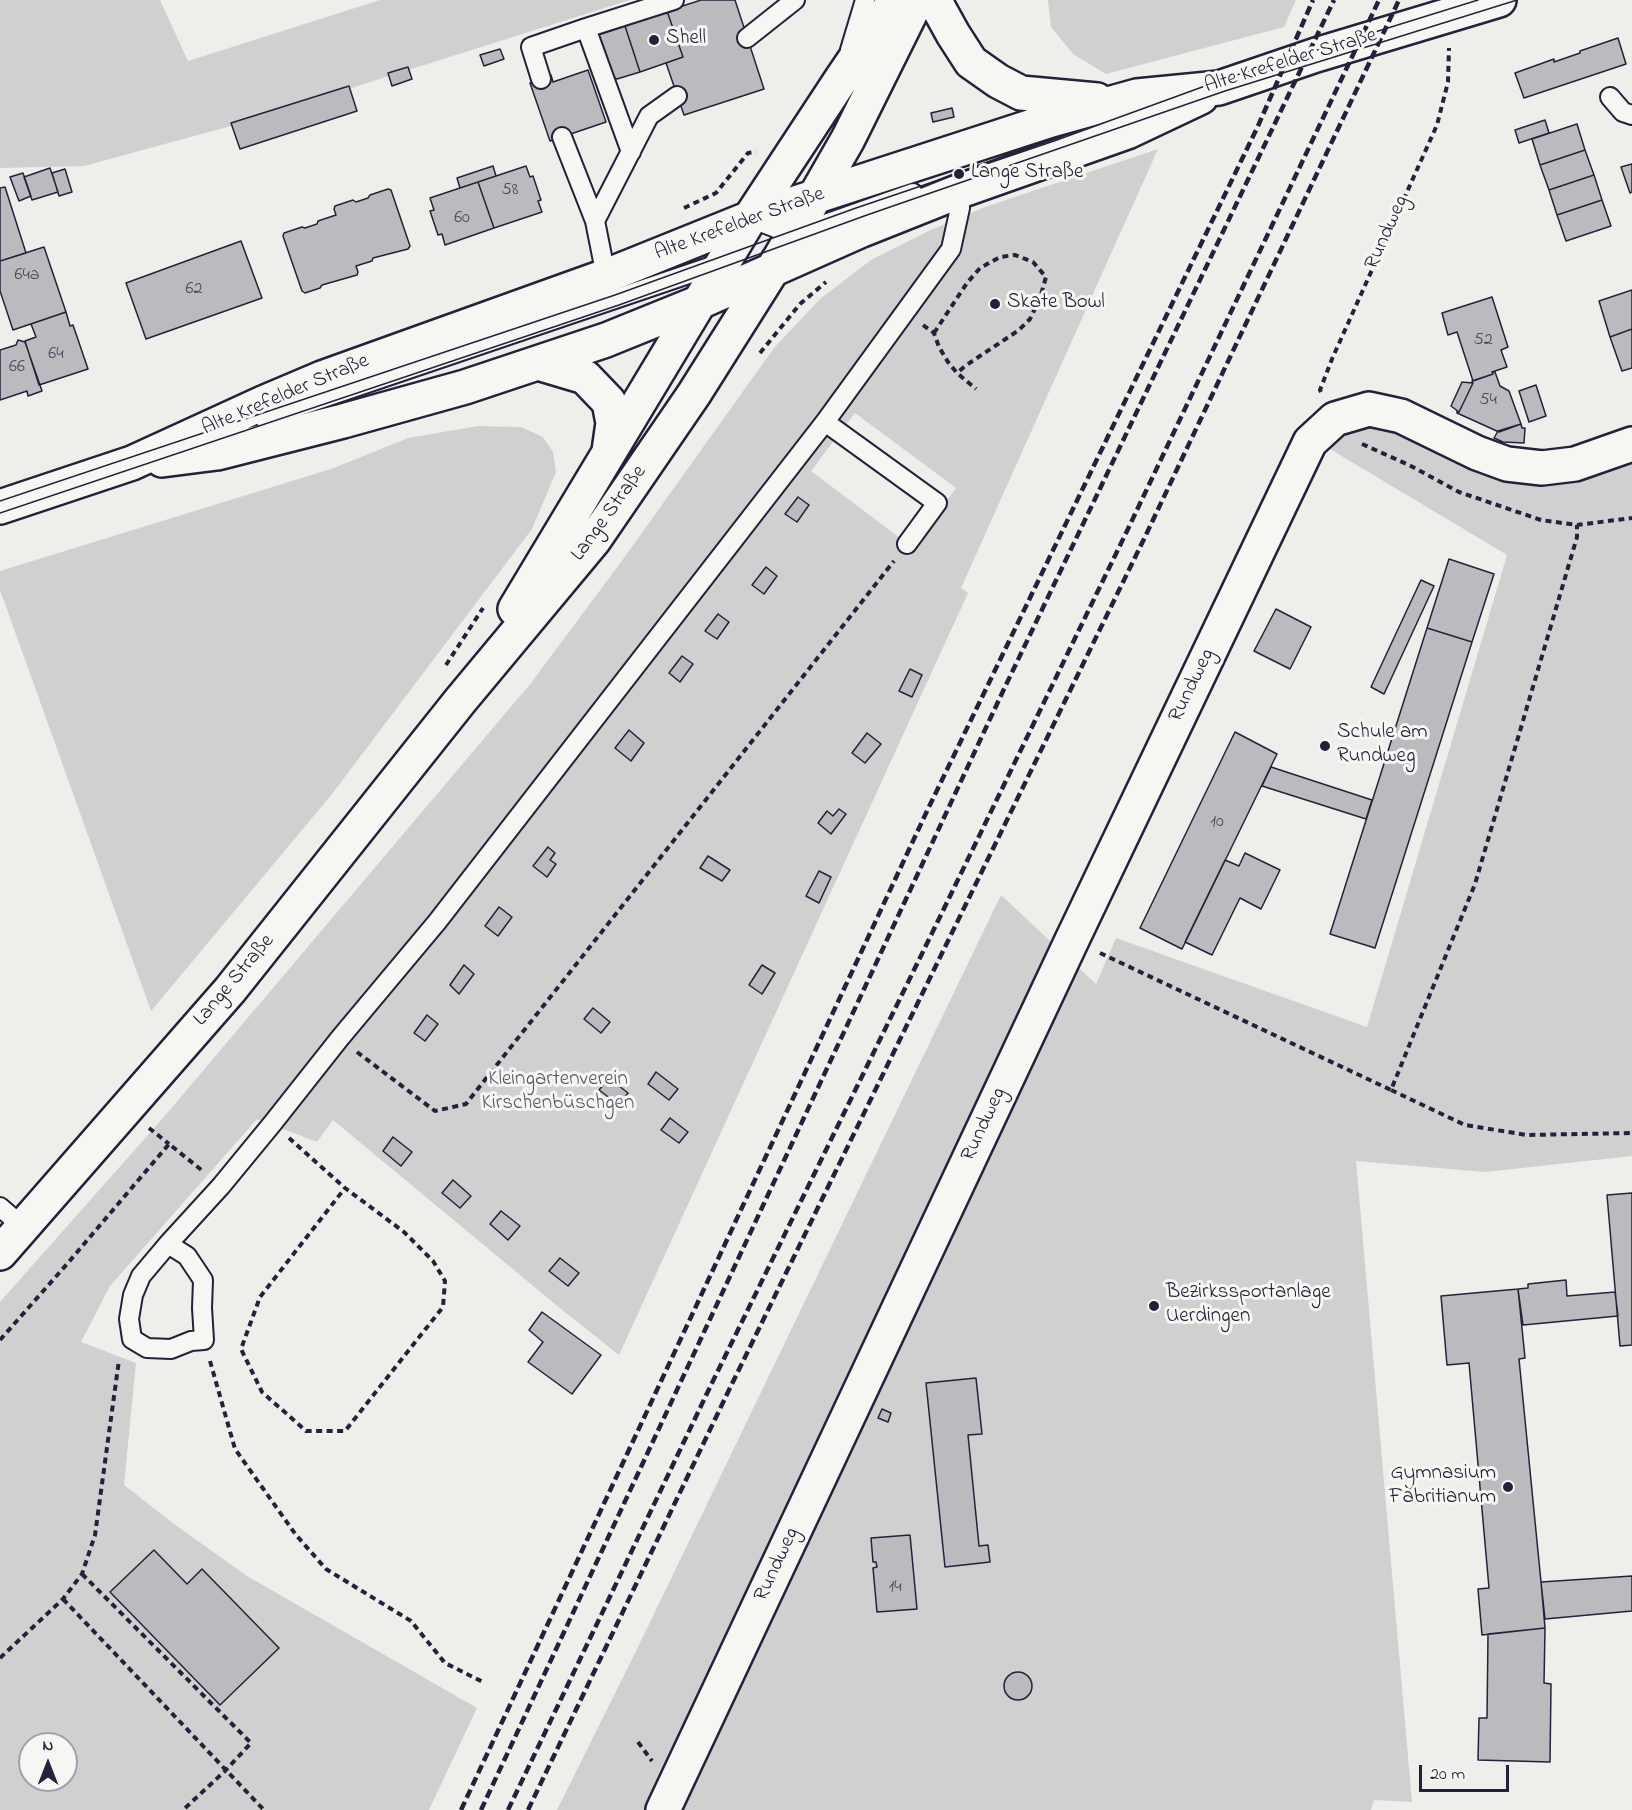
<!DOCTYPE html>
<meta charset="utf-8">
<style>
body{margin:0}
#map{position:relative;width:1632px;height:1810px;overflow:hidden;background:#eeeeeb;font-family:"Indie Flower",sans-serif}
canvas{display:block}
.north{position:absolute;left:18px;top:1732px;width:60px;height:60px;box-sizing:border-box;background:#f6f6f2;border:2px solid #a1a1a9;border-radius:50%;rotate:0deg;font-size:16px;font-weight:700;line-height:24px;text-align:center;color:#22223b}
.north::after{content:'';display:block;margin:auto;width:21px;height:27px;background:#22223b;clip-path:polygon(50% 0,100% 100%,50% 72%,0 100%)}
.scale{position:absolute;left:1419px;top:1765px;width:90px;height:27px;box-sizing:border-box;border:3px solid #22223b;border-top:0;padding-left:8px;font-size:18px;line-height:21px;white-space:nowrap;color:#22223b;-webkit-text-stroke:4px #f6f6f2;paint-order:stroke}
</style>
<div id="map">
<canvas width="1632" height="1810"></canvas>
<div class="north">N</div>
<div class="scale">20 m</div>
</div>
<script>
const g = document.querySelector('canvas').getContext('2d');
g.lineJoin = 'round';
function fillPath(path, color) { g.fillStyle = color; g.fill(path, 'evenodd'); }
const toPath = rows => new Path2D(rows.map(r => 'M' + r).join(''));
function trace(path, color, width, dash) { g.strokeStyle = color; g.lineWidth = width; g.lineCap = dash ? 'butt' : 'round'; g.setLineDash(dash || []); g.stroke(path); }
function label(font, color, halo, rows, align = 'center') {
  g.font = font + ' "Indie Flower",sans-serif'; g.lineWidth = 6; g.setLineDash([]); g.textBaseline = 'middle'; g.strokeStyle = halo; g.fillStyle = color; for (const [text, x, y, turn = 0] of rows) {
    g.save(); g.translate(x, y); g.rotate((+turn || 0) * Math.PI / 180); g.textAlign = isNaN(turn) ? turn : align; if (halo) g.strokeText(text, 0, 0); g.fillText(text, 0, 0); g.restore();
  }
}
fillPath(toPath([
 [0,0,160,0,188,61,380,0,630,0,231,126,84,166,0,168],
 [1048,0,1296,0,1284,27,1106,74,1073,54,1051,27],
 [1158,149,961,588,968,593,619,1355,561,1309,333,1120,317,1142,257,1119,110,1286,81,1342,136,1363,124,1485,174,1524,247,1576,477,1708,429,1810,0,1810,0,1302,163,1118,531,683,624,558,774,348,820,299,871,260,933,229,985,207],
 [855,413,956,488,912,547,811,471],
 [30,1744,66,1744,66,1780,30,1780],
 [1369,409,1507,464,1632,444,1632,1156,1485,1172,1356,1161,1412,1802,1374,1800,1371,1810,557,1810,639,1645,1001,895,1096,984,1116,938,1367,1027,1507,555,1330,449,1310,442],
 [478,426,521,427,543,437,553,452,556,472,532,529,332,794,151,1011,0,590,0,571,334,468,408,438]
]), '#d0d0d1');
const building = toPath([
 [701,0,735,0,764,89,684,115,666,63,683,57,667,11,701,0],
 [667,11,683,57,640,72,625,26,667,11],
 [625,26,640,72,617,79,612,77,598,35,625,26],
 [1618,38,1626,64,1524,98,1515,73,1554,59,1554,62,1580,53,1580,51,1618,38],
 [500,49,504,59,484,66,480,55,500,49],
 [408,67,412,79,392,86,388,73,408,67],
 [588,70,606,122,550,141,530,83,551,75,553,82,588,70],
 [349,86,357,111,240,149,231,123,349,86],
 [952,108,954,117,933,122,931,113,952,108],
 [1545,120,1549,133,1519,143,1515,130,1545,120],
 [1577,124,1585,150,1540,165,1532,139,1577,124],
 [1585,150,1594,175,1549,190,1540,165,1585,150],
 [1632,164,1632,192,1630,193,1621,167,1632,164],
 [493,166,496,176,460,188,457,178,493,166],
 [526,166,530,177,533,176,541,200,538,201,542,212,494,228,478,182,526,166],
 [50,168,58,192,32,200,24,177,50,168],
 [65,169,72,192,59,196,52,173,65,169],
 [23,173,31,196,19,201,10,177,23,173],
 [1594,175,1602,200,1557,215,1549,190,1594,175],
 [478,182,494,228,445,245,442,234,438,235,430,211,434,210,430,198,478,182],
 [5,187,26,253,0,261,0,188,5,187],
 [388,189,391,190,410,246,408,249,373,258,372,261,356,266,358,272,357,275,322,285,320,288,305,293,302,291,283,236,284,233,302,227,305,228,317,224,318,221,336,215,334,209,335,206,353,200,356,202,368,198,370,195,388,189],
 [1602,200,1611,226,1566,241,1557,215,1602,200],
 [241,241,262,298,146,339,126,283,241,241],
 [44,247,66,312,13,330,0,291,0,261,44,247],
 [1632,290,1632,329,1610,337,1599,301,1632,290],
 [1492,297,1508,347,1501,350,1507,367,1492,372,1493,374,1473,381,1457,332,1448,335,1442,313,1492,297],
 [66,312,70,326,73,325,88,369,39,385,25,341,36,337,31,324,66,312],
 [1632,329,1632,368,1622,371,1610,337,1632,329],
 [18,340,25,342,42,391,28,396,27,391,0,400,0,350,16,345,18,340],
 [1492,372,1495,372,1500,386,1509,391,1521,424,1499,432,1457,413,1457,411,1459,412,1473,383,1472,381,1493,374,1492,372],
 [1462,382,1473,383,1459,412,1451,406,1462,382],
 [1536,385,1546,416,1529,422,1519,391,1536,385],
 [1521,424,1522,428,1525,428,1524,443,1503,442,1494,438,1498,431,1521,424],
 [798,497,809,505,797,522,785,514,798,497],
 [1449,559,1494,574,1472,642,1427,628,1449,559],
 [766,567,777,576,764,594,752,585,766,567],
 [1421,580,1434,586,1384,694,1371,687,1421,580],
 [1276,609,1311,627,1290,669,1254,651,1276,609],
 [718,614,729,622,717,639,705,631,718,614],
 [1427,628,1472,642,1375,948,1330,934,1427,628],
 [682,656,693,664,680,682,669,673,682,656],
 [910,669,922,675,912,697,899,691,910,669],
 [629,730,644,743,631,761,615,748,629,730],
 [1235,732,1277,754,1182,949,1140,928,1235,732],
 [867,733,881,744,865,763,852,753,867,733],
 [1271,767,1372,800,1366,819,1262,786,1271,767],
 [839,809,846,814,831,834,818,823,827,811,833,816,839,809],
 [548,847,555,853,550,860,556,864,547,877,533,866,548,847],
 [1245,853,1280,870,1261,909,1240,898,1212,955,1185,942,1225,860,1239,866,1245,853],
 [708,856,730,870,722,881,700,868,708,856],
 [819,871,831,877,819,903,806,896,819,871],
 [499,907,512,917,498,936,485,926,499,907],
 [464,965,474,974,459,994,450,985,464,965],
 [762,965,775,973,762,994,749,985,762,965],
 [593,1008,610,1022,601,1033,584,1019,593,1008],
 [427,1015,438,1024,425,1041,414,1033,427,1015],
 [656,1072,678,1089,669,1100,648,1084,656,1072],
 [609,1078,628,1093,619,1105,599,1090,609,1078],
 [670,1118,688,1132,679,1143,661,1130,670,1118],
 [393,1137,412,1152,401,1166,383,1151,393,1137],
 [453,1180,471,1196,460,1208,442,1193,453,1180],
 [1632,1193,1632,1345,1620,1346,1607,1195,1632,1193],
 [501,1211,520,1226,508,1240,490,1224,501,1211],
 [560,1258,579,1273,568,1286,549,1271,560,1258],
 [1566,1280,1567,1296,1615,1292,1618,1316,1523,1325,1518,1289,1528,1288,1528,1284,1566,1280],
 [1518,1289,1525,1358,1519,1359,1541,1582,1545,1628,1482,1635,1478,1589,1489,1588,1469,1363,1447,1365,1441,1296,1518,1289],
 [542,1312,601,1355,572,1394,528,1362,543,1342,529,1330,542,1312],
 [976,1378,982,1434,968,1435,979,1546,988,1545,990,1562,945,1567,926,1383,976,1378],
 [882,1409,891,1413,888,1422,878,1418,882,1409],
 [910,1535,917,1609,877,1612,873,1568,877,1567,876,1562,873,1562,871,1538,910,1535],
 [154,1550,187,1584,202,1569,279,1648,220,1705,110,1592,154,1550],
 [1632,1576,1632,1611,1545,1619,1541,1582,1632,1576],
 [1545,1628,1544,1683,1551,1684,1550,1762,1478,1760,1479,1718,1487,1718,1488,1634,1545,1628],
 '1004 1686a14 14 0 1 1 28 0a14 14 0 1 1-28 0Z'
]);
fillPath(building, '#bbbbbf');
trace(building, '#22223b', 1.5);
const lane = toPath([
 [747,38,795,0],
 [850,50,865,0],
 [541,79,531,47,586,28],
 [1610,97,1623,112,1632,115],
 [562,137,595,221],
 [631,152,586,28,674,0],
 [753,219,794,235,913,193],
 [606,276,595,221,649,116,677,96],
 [264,418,721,263],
 [825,422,937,503,907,544],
 [0,1207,23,1227],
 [168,1244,187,1256,203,1280,202,1308,204,1340,191,1341,171,1349,147,1348,132,1339,129,1319,133,1295,141,1276,168,1244,221,1186,272,1124,340,1038,437,922,825,422,951,249,960,208,960,191]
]);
const street = toPath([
 [663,1810,1072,940,1310,442,1335,419,1369,409,1401,416,1477,453,1507,464,1542,468,1575,464,1632,444]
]);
const secondary = toPath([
 [937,0,937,5,953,34,971,62,998,81,1021,93,1097,100],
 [538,363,585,377,609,402,613,423,609,451],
 [162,460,217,453,343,421,465,387,606,340,700,302,862,230,960,191,1127,132,1201,97],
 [0,507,132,463,263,403,322,378,606,276,750,218,817,196,1051,120,1137,96,1219,88,1316,55,1499,0],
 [515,609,750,218,842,78,895,0],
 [0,1253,230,990,460,701,594,540,694,394,781,256,848,139,917,0]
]);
trace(lane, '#22223b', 22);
trace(street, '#22223b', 38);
trace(secondary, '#22223b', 38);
trace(toPath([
 [684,208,716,193,748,153,756,152],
 [923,325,934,333,939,347,948,362,957,373,976,389],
 [934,333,967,283,980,268,1000,257,1015,255,1033,262,1046,277,1040,298,1030,319,1019,330,965,366,957,373],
 [760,353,800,304,826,282],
 [1321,392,1320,390,1332,359,1437,125,1448,82,1449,48],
 [1362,444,1409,465,1459,492,1541,520,1577,525,1632,518],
 [446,665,483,608],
 [1100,953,1391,1090,1475,884,1577,537,1577,525],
 [357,1052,435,1111,466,1104,894,561],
 [1391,1090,1465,1125,1527,1135,1632,1133],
 [149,1128,169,1144],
 [289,1138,345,1188,404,1232,433,1261,445,1281,443,1307,345,1431,306,1431,262,1392,241,1349,260,1297,345,1188],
 [0,1340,67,1264,169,1144,204,1172],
 [210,1361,235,1449,296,1535,326,1569,411,1621,445,1663,485,1683],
 [82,1574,251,1743,225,1771,183,1810],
 [63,1599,264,1810],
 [0,1658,63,1599,82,1574,95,1535,119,1360],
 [638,1742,652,1761]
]), '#22223b', 4, [6, 4.5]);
trace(lane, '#f6f6f2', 18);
trace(street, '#f6f6f2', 33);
trace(secondary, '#f6f6f2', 33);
trace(toPath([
 [0,501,615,295,856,208,1054,141,1227,78,1478,0],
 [0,513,619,305,867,215,1225,91,1517,0]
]), '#22223b', 1.5);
trace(toPath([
 [461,1810,927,811,1258,126,1313,0],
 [481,1810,1004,689,1334,0],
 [508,1810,712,1383,936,925,1127,531,1379,0],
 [528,1810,729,1390,1144,539,1399,0]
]), '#22223b', 4.5, [9, 4.5]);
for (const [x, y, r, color] of [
 [654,40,6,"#22223b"],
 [959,174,6,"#22223b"],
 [995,304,6,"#22223b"],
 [1325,746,6,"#22223b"],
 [1154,1306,6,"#22223b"],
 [1508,1487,6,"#22223b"]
]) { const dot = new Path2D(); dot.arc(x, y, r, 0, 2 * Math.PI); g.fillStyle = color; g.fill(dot); trace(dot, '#f6f6f2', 2); }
label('18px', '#48485c', null, [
 ["58",510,191],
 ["60",462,219],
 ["64a",27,276],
 ["62",194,290],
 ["52",1483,341],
 ["64",56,355],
 ["66",17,368],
 ["54",1488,401],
 ["10",1217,823],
 ["14",895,1588]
]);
label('21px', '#22223b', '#f6f6f2', [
 ["Shell",666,40],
 ["Lange Straße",971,174],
 ["Skate Bowl",1007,304],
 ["Schule am",1337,734],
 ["Rundweg",1337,758],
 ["Bezirkssportanlage",1166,1294],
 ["Uerdingen",1166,1318],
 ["Gymnasium",1496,1475,"right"],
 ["Fabritianum",1496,1499,"right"]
], 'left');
label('21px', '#22223b', '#f6f6f2', [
 ["Alte Krefelder Straße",1291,62,-17],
 ["Alte Krefelder Straße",740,225,-20],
 ["Rundweg",1388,233,-66],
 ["Alte Krefelder Straße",286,396,-23],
 ["Lange Straße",610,514,-54],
 ["Rundweg",1193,686,-64],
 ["Lange Straße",235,981,-50],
 ["Rundweg",985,1125,-65],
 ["Rundweg",778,1565,-65]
]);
label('21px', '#565668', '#f6f6f2', [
 ["Kleingartenverein",558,1081],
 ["Kirschenbüschgen",558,1105]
]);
</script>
